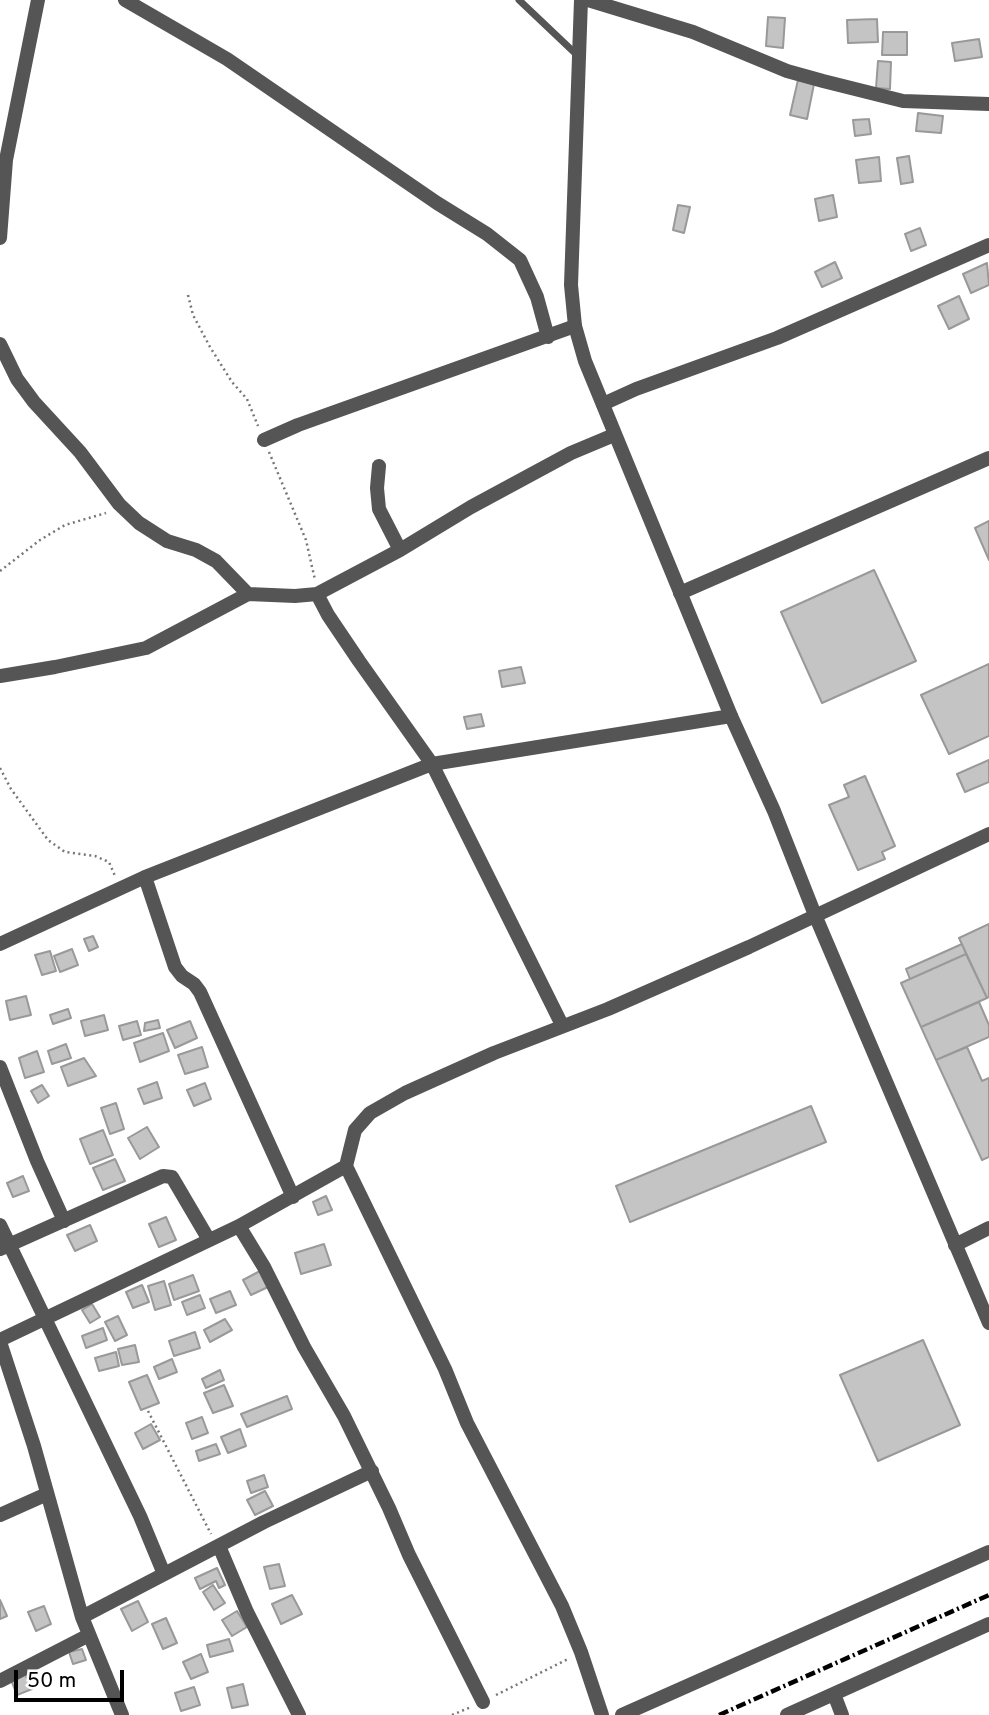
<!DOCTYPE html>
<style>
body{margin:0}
#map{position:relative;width:989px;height:1715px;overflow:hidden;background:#fff;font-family:Overpass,sans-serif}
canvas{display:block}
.scale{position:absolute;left:14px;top:1670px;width:110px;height:32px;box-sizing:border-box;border:4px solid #000;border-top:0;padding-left:9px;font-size:21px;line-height:24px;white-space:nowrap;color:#000;-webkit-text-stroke:5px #fff;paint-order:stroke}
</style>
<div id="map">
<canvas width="989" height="1715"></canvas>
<div class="scale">50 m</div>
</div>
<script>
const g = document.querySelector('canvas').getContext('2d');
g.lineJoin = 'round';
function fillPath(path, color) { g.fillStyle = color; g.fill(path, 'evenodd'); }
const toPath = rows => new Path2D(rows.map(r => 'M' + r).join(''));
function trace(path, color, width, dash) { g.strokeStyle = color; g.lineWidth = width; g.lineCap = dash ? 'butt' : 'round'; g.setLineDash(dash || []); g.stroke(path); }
const building = toPath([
 [768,17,785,18,783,48,766,46,768,17],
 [877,19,878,42,848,43,847,20,877,19],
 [883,32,907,32,907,55,882,55,883,32],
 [979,39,982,57,955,61,952,43,979,39],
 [878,61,891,62,890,89,876,88,878,61],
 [798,80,814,84,807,119,790,115,798,80],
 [918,113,943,116,941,133,916,131,918,113],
 [869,119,871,134,855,136,853,120,869,119],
 [909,156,913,182,901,184,897,158,909,156],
 [879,157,881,181,859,183,856,160,879,157],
 [833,195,837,217,819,221,815,199,833,195],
 [678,205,690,207,684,233,673,230,678,205],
 [920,228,926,245,911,251,905,234,920,228],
 [835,262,842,278,822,287,815,272,835,262],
 [987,263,989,285,971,293,963,274,987,263],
 [959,296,969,319,949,329,938,306,959,296],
 [989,521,989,560,975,528,989,521],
 [874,570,916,661,822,703,781,612,874,570],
 [989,664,989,736,949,754,921,695,989,664],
 [521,667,525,683,502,687,499,671,521,667],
 [481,714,484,726,467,729,464,717,481,714],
 [989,760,989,782,965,792,957,774,989,760],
 [865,776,895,846,882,852,885,859,858,870,829,805,849,797,844,785,865,776],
 [989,924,989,997,987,998,959,938,989,924],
 [93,936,98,947,89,951,84,939,93,936],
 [962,944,966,954,910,979,906,969,962,944],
 [72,949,78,965,60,972,54,956,72,949],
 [50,951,56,971,42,975,35,955,50,951],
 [966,954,987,998,921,1027,901,983,966,954],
 [26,996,31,1015,10,1020,6,1001,26,996],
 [979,1002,989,1025,989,1037,936,1060,921,1027,979,1002],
 [68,1009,71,1018,53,1024,50,1015,68,1009],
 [104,1015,108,1030,85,1036,81,1021,104,1015],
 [158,1020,160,1028,144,1031,145,1023,158,1020],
 [137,1021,141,1035,123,1040,119,1026,137,1021],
 [190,1021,197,1038,175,1048,167,1030,190,1021],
 [163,1033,169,1051,140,1062,134,1043,163,1033],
 [66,1044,71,1058,52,1064,48,1051,66,1044],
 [202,1047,208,1067,185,1074,178,1055,202,1047],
 [967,1047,982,1081,989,1078,989,1157,982,1160,936,1060,967,1047],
 [37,1051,44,1072,25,1078,19,1058,37,1051],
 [84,1058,96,1076,68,1086,61,1067,84,1058],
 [157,1082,162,1098,144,1104,138,1089,157,1082],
 [205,1083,211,1099,194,1106,187,1090,205,1083],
 [42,1085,49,1096,38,1103,31,1091,42,1085],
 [116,1103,124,1129,110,1134,101,1108,116,1103],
 [811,1106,826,1142,630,1222,616,1186,811,1106],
 [147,1127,159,1147,140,1159,128,1138,147,1127],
 [103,1130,113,1155,90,1164,80,1139,103,1130],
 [115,1159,125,1181,103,1190,93,1168,115,1159],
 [23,1176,29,1191,13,1197,7,1183,23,1176],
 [326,1196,332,1210,318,1215,313,1202,326,1196],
 [166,1217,176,1240,159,1247,149,1224,166,1217],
 [90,1225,97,1241,75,1251,67,1235,90,1225],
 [324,1244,331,1265,301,1274,295,1253,324,1244],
 [260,1271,268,1287,251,1295,243,1280,260,1271],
 [193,1275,199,1291,174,1300,169,1284,193,1275],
 [164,1281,171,1305,155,1310,148,1286,164,1281],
 [142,1285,149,1302,133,1308,126,1292,142,1285],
 [230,1291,236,1305,216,1313,210,1299,230,1291],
 [200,1295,205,1308,187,1315,182,1302,200,1295],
 [92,1304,100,1317,90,1323,82,1310,92,1304],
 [118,1316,127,1335,115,1341,105,1322,118,1316],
 [225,1319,232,1330,210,1342,204,1330,225,1319],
 [103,1328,107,1340,86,1348,82,1336,103,1328],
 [195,1332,200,1348,174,1356,169,1341,195,1332],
 [923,1340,960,1425,878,1461,840,1375,923,1340],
 [135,1345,139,1362,122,1365,118,1349,135,1345],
 [116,1352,119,1366,99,1371,95,1358,116,1352],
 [172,1359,177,1372,159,1379,154,1367,172,1359],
 [220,1370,224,1380,206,1388,202,1379,220,1370],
 [147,1375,159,1403,141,1410,129,1382,147,1375],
 [224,1385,233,1406,213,1413,204,1393,224,1385],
 [287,1396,292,1409,247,1427,241,1414,287,1396],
 [202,1417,208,1433,192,1439,186,1423,202,1417],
 [151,1424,160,1440,143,1449,135,1433,151,1424],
 [240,1429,246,1446,228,1453,221,1437,240,1429],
 [216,1444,220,1454,199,1461,196,1451,216,1444],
 [264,1475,268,1487,251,1493,247,1481,264,1475],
 [265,1491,273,1506,255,1515,247,1500,265,1491],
 [279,1564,285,1586,270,1589,264,1567,279,1564],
 [217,1568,225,1585,219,1588,216,1581,200,1589,195,1578,217,1568],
 [213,1585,225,1603,214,1610,203,1592,213,1585],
 [292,1595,302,1614,281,1624,272,1604,292,1595],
 [0,1600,7,1616,0,1619,0,1600],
 [138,1601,148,1622,132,1631,121,1609,138,1601],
 [44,1606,51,1624,36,1631,28,1612,44,1606],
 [237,1611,247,1627,232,1636,222,1620,237,1611],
 [166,1618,177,1643,163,1649,152,1624,166,1618],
 [229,1639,233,1651,210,1657,207,1645,229,1639],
 [82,1649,86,1660,73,1664,69,1652,82,1649],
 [201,1654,208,1672,191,1679,183,1662,201,1654],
 [25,1674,32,1689,17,1695,11,1680,25,1674],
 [243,1684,248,1705,232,1708,227,1688,243,1684],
 [194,1687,200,1705,181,1711,175,1693,194,1687]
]);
fillPath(building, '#c4c4c4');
trace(building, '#999', 2);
trace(toPath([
 [188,295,193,315,210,347,232,382,247,399,258,426],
 [269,452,306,540,315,580],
 [0,571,40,540,65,525,106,513],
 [0,768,11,789,48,840,65,852,95,856,109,862,115,876],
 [148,1411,211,1534],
 [496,1695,568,1659],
 [452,1715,471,1707]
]), '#777', 2.5, [2, 3.5]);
trace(toPath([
 [519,0,577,55]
]), '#555', 7);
trace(toPath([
 [125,0,227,59,437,203,487,234,520,260,537,297,548,337],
 [588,0,693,32,787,71,823,81,903,101,989,104],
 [0,238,6,160,38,0],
 [0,344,17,379,34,402,80,452,119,504,139,523,167,541,196,550,216,561,248,594],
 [603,404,636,389,777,338,989,245],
 [264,440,298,425,575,326],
 [379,466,377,488,379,509,400,550],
 [680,593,989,458],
 [317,594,400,550,471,507,571,453,614,435],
 [0,676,55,667,146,648,248,594,295,596,317,594,328,615,359,661,432,764,562,1025],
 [145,877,175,967,182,976,194,984,200,992,293,1197],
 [0,944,145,877,432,764,731,716],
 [0,1067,37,1161,64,1221],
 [346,1166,445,1369,467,1423,562,1606,581,1652,602,1715],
 [0,1225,140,1516,164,1574],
 [239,1226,264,1267,304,1347,344,1416,389,1508,409,1555,483,1702],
 [955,1245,989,1228],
 [0,1249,163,1176,172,1177,209,1240],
 [0,1340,239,1226,346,1166,355,1130,370,1113,405,1093,494,1053,608,1009,749,947,989,834],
 [0,1342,34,1446,82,1617,122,1715],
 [0,1515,47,1494],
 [219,1546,247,1612,299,1715],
 [82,1617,264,1522,372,1471],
 [0,1681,89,1635],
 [834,1694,842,1715],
 [622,1715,989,1552],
 [787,1715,989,1624]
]), '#555', 14);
trace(toPath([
 [581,0,571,285,575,326,585,361,731,716,774,811,815,915,989,1323]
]), '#555', 14);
trace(toPath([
 [719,1715,989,1595]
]), '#000', 4.5, [10, 3.5, 2, 3.5]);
</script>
